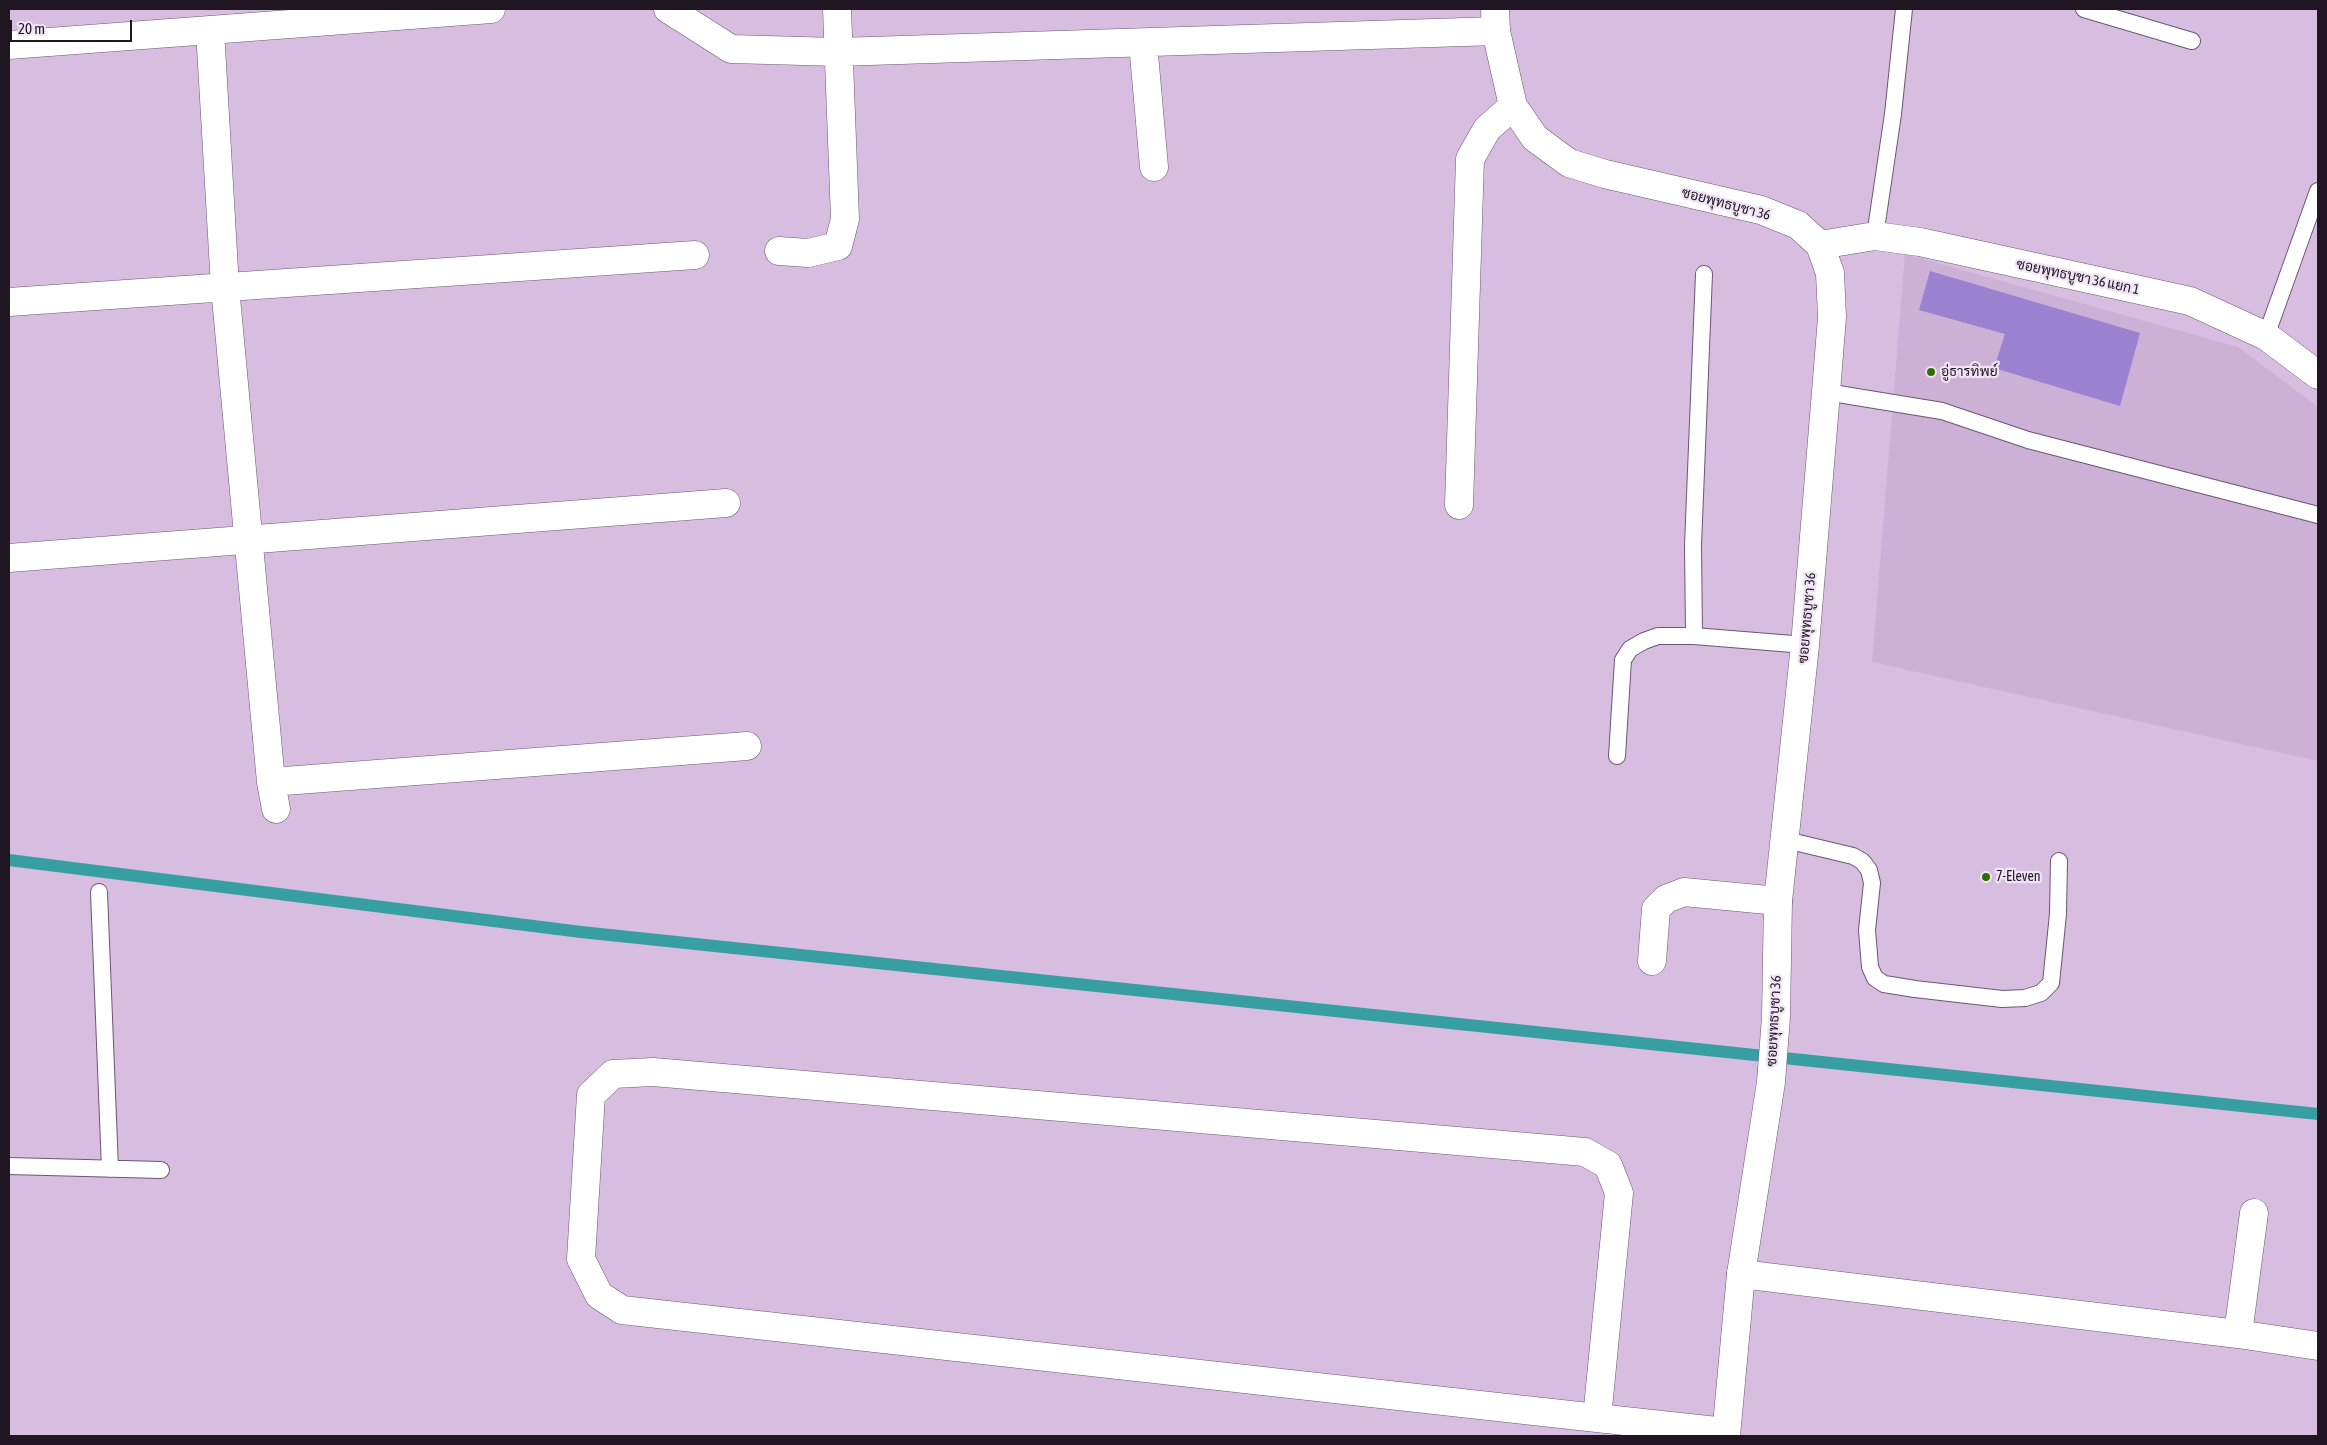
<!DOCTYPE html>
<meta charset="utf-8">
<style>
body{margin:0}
#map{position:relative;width:2327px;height:1445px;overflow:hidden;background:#d7bee1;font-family:"Asap Condensed",sans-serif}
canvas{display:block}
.frame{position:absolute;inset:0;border:10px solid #1f1622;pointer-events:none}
.scale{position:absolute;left:10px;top:20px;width:122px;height:22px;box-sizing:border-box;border:2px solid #1f1622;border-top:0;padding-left:6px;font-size:15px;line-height:18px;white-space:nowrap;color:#1f1622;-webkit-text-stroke:4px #f1e4f6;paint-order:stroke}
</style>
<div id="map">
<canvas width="2327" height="1445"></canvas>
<div class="frame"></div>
<div class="scale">20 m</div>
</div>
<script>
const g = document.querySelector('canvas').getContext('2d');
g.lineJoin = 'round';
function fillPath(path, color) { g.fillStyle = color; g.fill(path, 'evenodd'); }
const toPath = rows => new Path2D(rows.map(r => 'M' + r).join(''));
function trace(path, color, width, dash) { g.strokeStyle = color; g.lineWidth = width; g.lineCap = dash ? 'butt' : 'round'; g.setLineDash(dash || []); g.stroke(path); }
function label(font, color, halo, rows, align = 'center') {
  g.font = font + ' "Asap Condensed",Sarabun,sans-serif'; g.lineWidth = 4.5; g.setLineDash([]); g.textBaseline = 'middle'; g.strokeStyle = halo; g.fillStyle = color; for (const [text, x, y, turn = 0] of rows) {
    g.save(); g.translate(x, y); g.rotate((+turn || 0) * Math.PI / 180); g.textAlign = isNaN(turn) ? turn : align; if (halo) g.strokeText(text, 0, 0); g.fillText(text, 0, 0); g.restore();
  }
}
fillPath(toPath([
 [1905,254,2238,347,2318,407,2318,761,1872,662]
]), '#ccb0d6');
trace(toPath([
 [9,860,581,932,2318,1114]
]), '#379fa1', 12);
fillPath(toPath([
 [1930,271,2140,333,2120,406,1994,368,2005,334,1919,310]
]), '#9a82d0');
const service = toPath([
 [2084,9,2192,41],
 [1875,236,1893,114,1904,9],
 [2266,336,2318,191],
 [1826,392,1942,411,2028,440,2318,515],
 [1694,636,1693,545,1704,274],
 [1617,756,1623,660,1630,649,1644,641,1658,636,1694,636,1805,645],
 [1786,840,1853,856,1862,861,1869,870,1872,883,1867,930,1870,967,1875,978,1884,984,1915,989,2002,999,2025,998,2041,993,2051,983,2058,914,2059,861],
 [99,892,110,1169],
 [9,1166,161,1170]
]);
const minor = toPath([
 [668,9,731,49,838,52,1496,31],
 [210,30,225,287,271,782,276,809],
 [1143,43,1154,167],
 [9,45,491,9],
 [779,251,808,253,838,246,845,219,837,9],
 [9,302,695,255],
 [1459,505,1470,159,1487,129,1513,106],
 [9,558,726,503],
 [271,782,747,746],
 [1652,961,1656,909,1666,899,1684,892,1778,901],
 [653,1072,1585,1152,1608,1165,1619,1193,1597,1418,622,1310,599,1295,581,1259,591,1095,613,1074,653,1072],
 [1741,1274,2238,1334,2318,1346],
 [2238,1334,2254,1213],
 [1597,1418,1726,1432]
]);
const tertiary = toPath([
 [1495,9,1496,31,1513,106,1535,138,1569,163,1605,174,1761,210,1798,225,1820,245,1830,273,1832,317,1826,392,1805,645,1778,901,1776,1017,1771,1082,1741,1274,1726,1436],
 [1820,245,1875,236,1920,242,2190,301,2266,336,2318,375]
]);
trace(service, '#6c5674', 18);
trace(minor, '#6c5674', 29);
trace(tertiary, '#6c5674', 29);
trace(service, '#fff', 16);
trace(minor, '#fff', 28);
trace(tertiary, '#fff', 28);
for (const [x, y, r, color] of [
 [1931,372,5,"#2f6d00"],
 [1986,877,5,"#2f6d00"]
]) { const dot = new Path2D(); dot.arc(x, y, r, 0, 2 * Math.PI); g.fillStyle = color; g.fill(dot); trace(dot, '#f1e4f6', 2); }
label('14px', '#1f1622', '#f1e4f6', [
 ["ซอยพุทธบูชา 36",1726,204,15],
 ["ซอยพุทธบูชา 36 แยก 1",2078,277,12],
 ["ซอยพุทธบูชา 36",1807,618,-85],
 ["ซอยพุทธบูชา 36",1774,1021,-87]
]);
label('14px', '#1f1622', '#f1e4f6', [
 ["อู่ธารทิพย์",1941,372],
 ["7-Eleven",1996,877]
], 'left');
</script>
